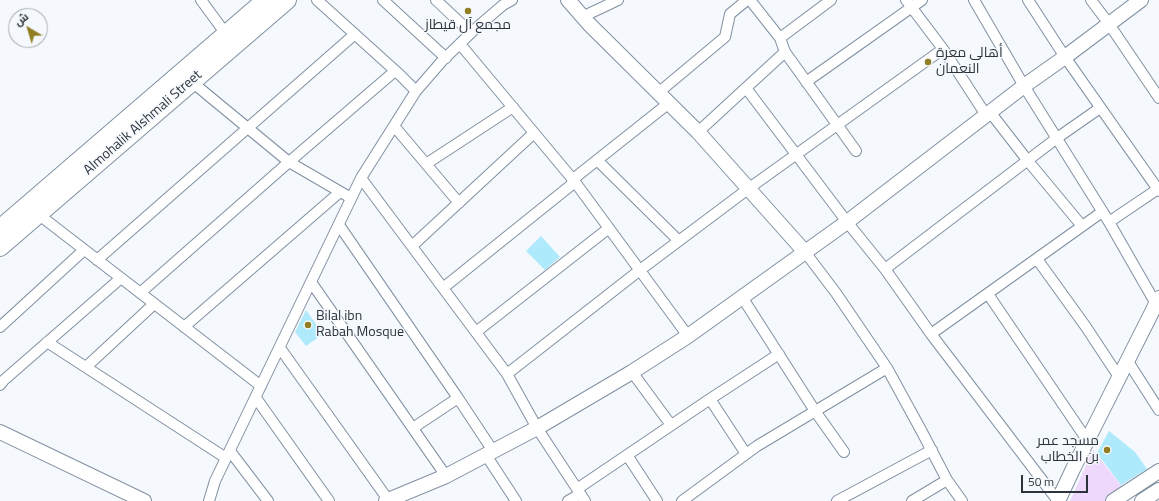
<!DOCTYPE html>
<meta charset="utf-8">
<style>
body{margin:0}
#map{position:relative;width:1159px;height:501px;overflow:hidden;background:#f5f8fc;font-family:"Titillium Web",Cairo,sans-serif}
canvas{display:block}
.north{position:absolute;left:8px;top:8px;width:40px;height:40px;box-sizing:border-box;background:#f5f8fc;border:1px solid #a5a9ae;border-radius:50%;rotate:322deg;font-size:11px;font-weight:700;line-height:16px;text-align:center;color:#2c333a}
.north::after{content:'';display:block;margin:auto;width:14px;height:18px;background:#917e24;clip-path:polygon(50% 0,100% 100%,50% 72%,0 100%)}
.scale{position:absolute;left:1021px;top:475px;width:67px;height:18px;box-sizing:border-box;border:2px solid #2c333a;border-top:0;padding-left:5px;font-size:12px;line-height:14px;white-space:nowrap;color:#2c333a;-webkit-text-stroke:3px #f5f8fc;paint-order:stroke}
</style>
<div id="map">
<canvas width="1159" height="501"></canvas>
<div class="north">ش</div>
<div class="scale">50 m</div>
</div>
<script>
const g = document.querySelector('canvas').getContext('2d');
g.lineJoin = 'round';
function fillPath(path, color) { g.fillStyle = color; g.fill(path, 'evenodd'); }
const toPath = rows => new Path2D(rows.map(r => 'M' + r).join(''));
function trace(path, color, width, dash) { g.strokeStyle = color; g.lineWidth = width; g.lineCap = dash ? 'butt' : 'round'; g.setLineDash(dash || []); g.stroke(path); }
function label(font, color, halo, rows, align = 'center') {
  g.font = font + ' "Titillium Web",Cairo,sans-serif'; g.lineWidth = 3; g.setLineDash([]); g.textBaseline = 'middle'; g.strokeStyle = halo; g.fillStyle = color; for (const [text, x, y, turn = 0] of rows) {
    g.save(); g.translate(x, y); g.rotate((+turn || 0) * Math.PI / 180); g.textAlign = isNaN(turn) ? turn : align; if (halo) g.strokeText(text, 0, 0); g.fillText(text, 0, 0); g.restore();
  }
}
fillPath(toPath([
 [1093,450,1123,488,1105,501,1070,501]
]), '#eed8fb');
fillPath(toPath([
 [541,236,560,257,545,270,526,251],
 [306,310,323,334,306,346,295,332],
 [1109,431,1135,452,1147,469,1121,485,1097,453]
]), '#afe9fc');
const street = toPath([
 [201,0,226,34],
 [317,0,400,75,416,91],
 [383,0,446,58],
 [436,0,471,33],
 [750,0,780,38],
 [906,0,943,49,986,115],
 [974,0,1024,86,1109,222,1156,304],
 [1028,0,1065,57,1159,191],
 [1091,0,1109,24,1159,98],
 [582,17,618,0],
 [460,44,575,182,688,336],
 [785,52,856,151],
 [192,82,289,162,395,71],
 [806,82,922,0],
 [746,88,847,222,885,269,931,334,1058,501],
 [658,93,725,37,730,14,747,0],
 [990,112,1028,161,1082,226],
 [394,126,459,203],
 [698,132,785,52,780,38,831,0],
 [597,160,679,241],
 [426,164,513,107],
 [361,178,507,374,537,428,585,501],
 [572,180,669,103],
 [38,214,261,386],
 [1109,222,1158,189],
 [339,225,458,398,413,428],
 [412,246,534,133],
 [805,252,836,293,887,368,922,432,947,480,962,501],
 [1037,259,1086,327,1119,377],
 [97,260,355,34],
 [885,269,1057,138,1100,108],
 [311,282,446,476],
 [443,288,575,182],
 [140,293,289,162,351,198],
 [988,294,1087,440],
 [742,297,815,411,844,452],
 [0,327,84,250],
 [184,327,340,192],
 [476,332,609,228],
 [931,334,1102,212],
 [47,342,226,458],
 [280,348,389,501],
 [1127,360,1159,410],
 [86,367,154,304],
 [632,372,671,425],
 [507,374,640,270,748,189,943,49],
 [0,385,4,380,121,278],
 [256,398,329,501],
 [458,398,493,451],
 [710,399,779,354],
 [230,451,268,501],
 [486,455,516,501],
 [627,455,657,501],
 [577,489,710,399,746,454],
 [209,501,215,481,361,178,416,91,442,61,475,29,503,5,512,0],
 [568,501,580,494],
 [682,501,757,446,887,368],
 [837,501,932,450],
 [912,501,947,480]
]);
const secondary = toPath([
 [568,0,589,24,698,132,805,252],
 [0,432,144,501],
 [386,501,446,476,537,428,632,372,688,336,847,222,1024,86,1065,57,1141,0],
 [1058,501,1073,469,1159,298],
 [1113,501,1159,471],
 [1142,501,1159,490]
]);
const highway = toPath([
 [0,229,266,0],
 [0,247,287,0]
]);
trace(street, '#8090a1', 12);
trace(secondary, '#8090a1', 16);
trace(highway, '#8090a1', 20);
trace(street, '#fff', 10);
trace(secondary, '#fff', 14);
trace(highway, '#fff', 18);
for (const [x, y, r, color] of [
 [468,11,4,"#917e24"],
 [928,62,4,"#917e24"],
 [308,325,4,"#917e24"],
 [1107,450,4,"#917e24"]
]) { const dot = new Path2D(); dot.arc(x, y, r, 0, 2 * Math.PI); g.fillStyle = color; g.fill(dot); trace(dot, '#f5f8fc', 1.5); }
label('14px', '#2c333a', '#f5f8fc', [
 ["مجمع آل قيطاز",468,26,"center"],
 ["أهالي معرة",936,54],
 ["النعمان",936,70],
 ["Bilal ibn",316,317],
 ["Rabah Mosque",316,333],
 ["مسجد عمر",1099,442,"right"],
 ["بن الخطاب",1099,458,"right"]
], 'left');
label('14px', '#2c333a', '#f5f8fc', [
 ["Almohalik Alshmali Street",143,123,-41]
]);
</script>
